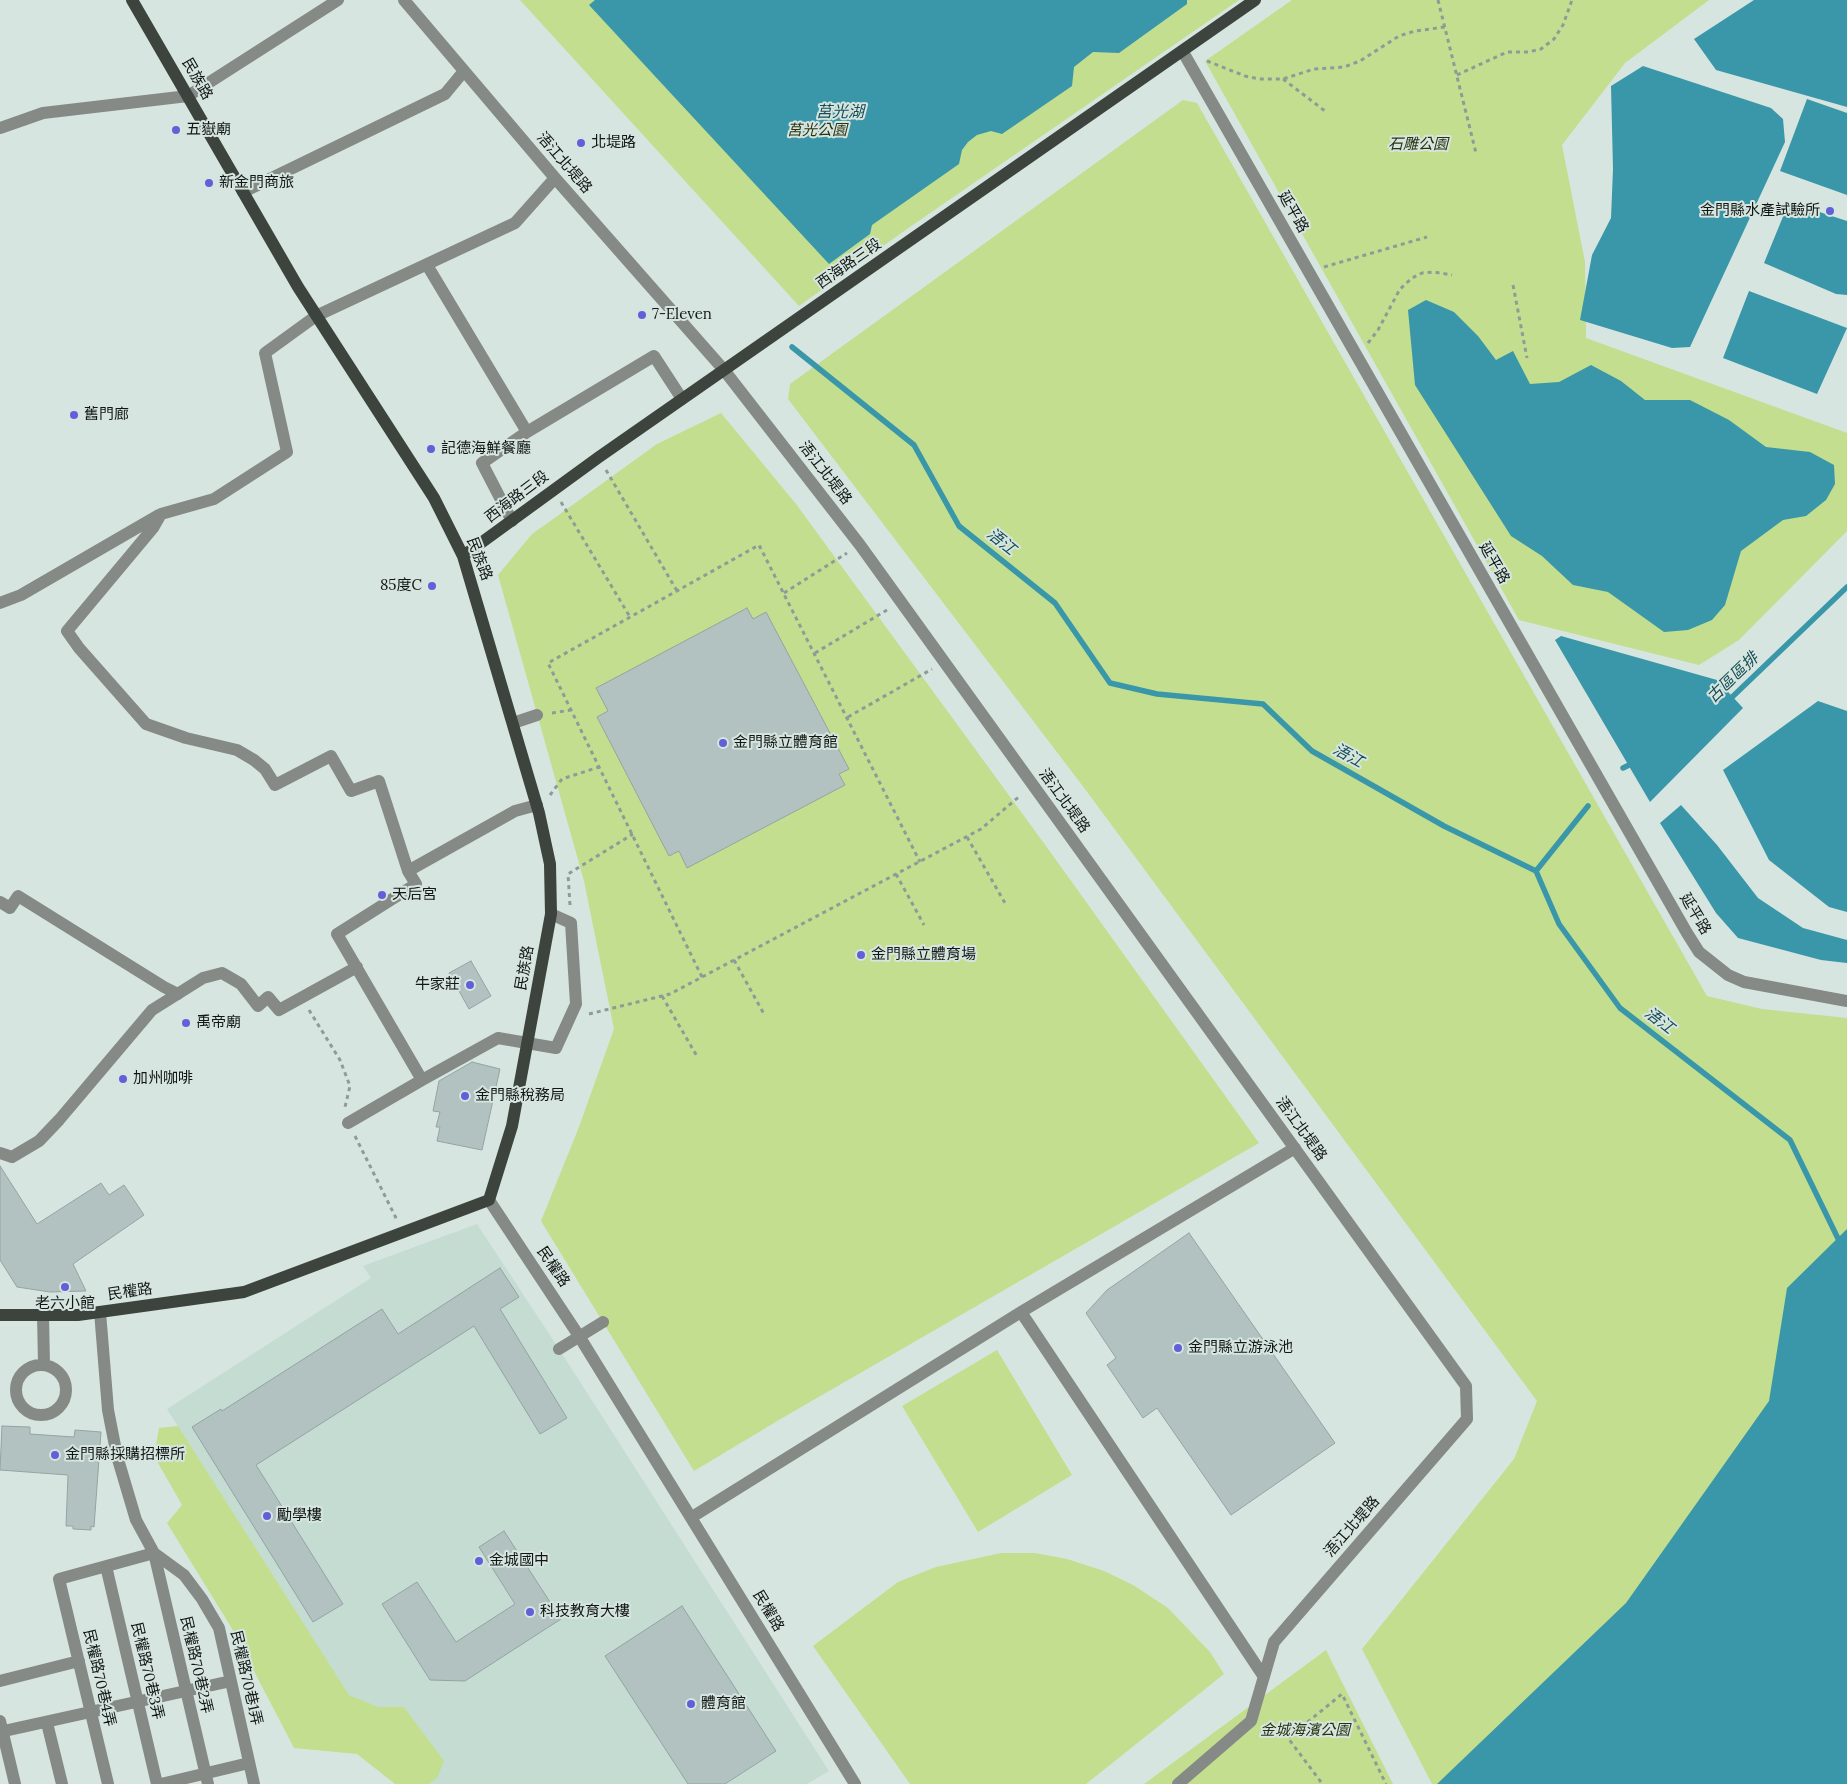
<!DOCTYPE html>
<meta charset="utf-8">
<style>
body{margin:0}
canvas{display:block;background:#d6e5df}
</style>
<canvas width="1847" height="1784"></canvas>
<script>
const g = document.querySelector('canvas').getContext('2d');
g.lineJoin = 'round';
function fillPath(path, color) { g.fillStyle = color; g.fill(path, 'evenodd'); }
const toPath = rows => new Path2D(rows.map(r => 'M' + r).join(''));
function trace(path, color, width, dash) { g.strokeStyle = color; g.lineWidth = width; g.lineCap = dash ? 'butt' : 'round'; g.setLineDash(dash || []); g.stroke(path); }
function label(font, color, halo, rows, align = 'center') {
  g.font = font + ' Lora,"Noto Sans TC",serif'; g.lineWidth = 4; g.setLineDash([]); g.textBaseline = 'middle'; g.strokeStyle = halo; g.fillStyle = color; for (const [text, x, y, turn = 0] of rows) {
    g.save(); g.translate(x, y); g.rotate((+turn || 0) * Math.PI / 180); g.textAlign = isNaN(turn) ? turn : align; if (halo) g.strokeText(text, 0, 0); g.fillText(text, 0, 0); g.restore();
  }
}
fillPath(toPath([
 [477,1224,559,1349,829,1771,807,1784,411,1784,396,1770,167,1409,371,1278,363,1266]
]), '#c5dcd3');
fillPath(toPath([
 [520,0,1239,0,907,229,799,306],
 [1292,0,1709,0,1625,63,1562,145,1585,262,1586,338,1847,433,1847,531,1739,640,1699,665,1519,620,1205,61],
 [1183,100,1197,103,1707,996,1762,1009,1847,1018,1847,1784,1432,1784,1362,1649,1514,1459,1537,1401,1085,789,788,399,790,384],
 [721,413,796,504,1046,846,1259,1143,784,1417,694,1471,541,1221,579,1127,614,1029,584,881,498,575,532,534,549,522,657,444],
 [997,1350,1072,1475,978,1532,902,1406],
 [178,1426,349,1695,378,1707,404,1707,444,1761,437,1778,428,1784,395,1784,357,1754,294,1748,231,1627,167,1523,182,1505,154,1456,159,1428],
 [1001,1553,1035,1553,1067,1559,1104,1571,1133,1585,1168,1608,1210,1652,1224,1674,1086,1784,910,1784,813,1646,898,1582,936,1567],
 [1326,1650,1393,1784,1144,1784]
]), '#c3de8e');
fillPath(toPath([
 [595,0,1187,0,1187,4,1119,53,1093,52,1074,67,1072,86,1002,134,991,131,977,135,968,142,962,150,959,164,872,225,870,234,829,264,589,5],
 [1754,0,1847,0,1847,107,1716,70,1694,39],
 [1643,66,1771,108,1783,119,1785,142,1690,347,1672,348,1580,320,1592,255,1611,218,1613,169,1611,86],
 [1807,99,1847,113,1847,195,1780,171],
 [1789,202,1847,221,1847,295,1836,294,1764,263],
 [1749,291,1847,328,1817,394,1723,358],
 [1426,300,1454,312,1478,336,1496,360,1513,351,1530,384,1559,382,1591,365,1621,381,1645,400,1690,400,1729,420,1766,447,1810,452,1834,465,1835,484,1826,500,1806,516,1783,520,1741,551,1725,605,1712,620,1688,630,1664,632,1608,592,1573,585,1542,556,1511,536,1415,385,1408,310],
 [1561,636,1717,680,1743,708,1650,802,1555,640],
 [1818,701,1847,711,1847,912,1829,907,1769,860,1723,770],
 [1681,805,1717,845,1758,898,1803,928,1847,940,1847,963,1821,960,1738,938,1716,913,1660,823],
 [1847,1229,1847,1784,1437,1784,1626,1603,1769,1401,1787,1288]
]), '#3997a9');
trace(toPath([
 [792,347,914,445,959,526,1055,603,1110,683,1157,694,1263,704,1312,751,1444,826,1536,871,1559,924,1620,1008,1790,1140,1847,1257],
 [1728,701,1847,587],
 [1623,768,1635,762],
 [1536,871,1588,806]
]), '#3997a9', 5.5);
const building = toPath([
 [747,608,753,619,766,612,849,769,839,774,845,785,687,868,679,851,669,856,597,717,608,711,596,688,747,608],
 [471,961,491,996,469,1009,449,973,471,961],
 [472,1062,500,1069,482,1150,437,1141,440,1127,436,1127,440,1112,433,1111,439,1081,472,1062],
 [0,1166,37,1224,101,1183,109,1195,124,1185,144,1215,73,1264,86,1291,50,1292,17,1287,0,1260,0,1166],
 [1189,1233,1335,1443,1231,1515,1157,1408,1143,1418,1107,1365,1116,1358,1086,1313,1107,1290,1189,1233],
 [500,1268,519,1297,500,1309,567,1418,540,1434,474,1326,256,1465,343,1604,313,1622,192,1427,221,1409,222,1411,382,1309,398,1334,500,1268],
 [2,1426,30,1427,30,1434,74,1437,75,1430,101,1432,94,1527,91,1526,91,1530,73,1529,73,1526,66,1526,68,1475,0,1470,2,1426],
 [504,1531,561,1619,465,1681,430,1680,382,1604,417,1582,456,1642,515,1604,479,1547,504,1531],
 [682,1606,776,1751,725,1784,688,1784,605,1656,682,1606]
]);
fillPath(building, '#b2c2c0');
trace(building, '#94a4a2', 1);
trace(toPath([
 [1438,0,1476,153],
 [1207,61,1245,76,1259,79,1283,79,1314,69,1344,67,1360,61,1399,36,1415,31,1445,27],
 [1457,75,1507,52,1528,52,1541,49,1554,39,1563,25,1572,0],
 [1283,79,1325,111],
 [1324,267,1427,237],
 [1513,285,1527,358],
 [1368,343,1378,330,1400,289,1412,278,1422,273,1434,272,1452,275],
 [606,470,677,591],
 [561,502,630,617],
 [784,593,847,553],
 [815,653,887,610],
 [552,713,571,710],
 [848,717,932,669],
 [550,795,562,779,599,767],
 [967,837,1005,903],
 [896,874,924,925],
 [570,905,568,874,633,834],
 [734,960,764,1014],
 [702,977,548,663,759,545,920,862],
 [662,996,698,1058],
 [309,1010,340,1060,350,1086,345,1107],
 [589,1014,670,994,981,829,1021,795],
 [355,1136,397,1220],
 [1321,1782,1288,1738,1342,1694,1386,1784]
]), '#909b97', 3, [4, 4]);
trace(toPath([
 [404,0,555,178,724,370,860,545,1466,1386,1467,1419,1274,1642,1251,1721,1178,1784],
 [1183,52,1687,933,1699,952,1728,975,1744,982,1847,1001],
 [0,128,43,113,188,96,338,0],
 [243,192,445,94,464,71],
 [427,265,527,432,482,463,512,521],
 [527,432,654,356,682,399],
 [0,603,21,595,159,515],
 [513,723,537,715],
 [408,871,515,811,537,805],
 [0,902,10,908,18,896,164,987,178,994],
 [551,914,571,923,576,1004,556,1048,498,1038,422,1080,337,934,416,884,408,871,379,781,351,791,331,756,275,785,265,769,254,760,237,750,186,738,146,724,79,648,67,631,153,528,161,514,214,499,287,452,265,353,316,316,515,223,555,178],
 [348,1123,422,1080],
 [0,1153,12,1157,39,1141,59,1120,152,1010,203,978,222,973,241,984,258,1006,268,997,279,1010,357,967],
 [489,1200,579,1336,855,1784],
 [100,1312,108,1410,117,1456,136,1520,154,1553,184,1575,202,1599,219,1628,254,1784],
 [1021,1312,1264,1677],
 [43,1315,44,1365],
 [559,1349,603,1322],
 '16 1390a25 25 0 1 1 50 0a25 25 0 1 1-50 0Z',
 [692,1517,1021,1312,1295,1148],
 [106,1566,157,1784],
 [0,1681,79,1661],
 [0,1721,15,1784],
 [47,1723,62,1784],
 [0,1732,231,1681],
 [108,1784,59,1579,154,1553,208,1784],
 [161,1784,249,1763]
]), '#858a86', 12);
trace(toPath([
 [463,556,599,457,1255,0],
 [0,1315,78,1315,244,1292,489,1200,512,1126,551,914,550,864,539,813,463,556,434,498,298,287,132,0]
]), '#3d443d', 12);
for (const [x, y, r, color] of [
 [176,130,5,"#6160d9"],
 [581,143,5,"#6160d9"],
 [209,183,5,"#6160d9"],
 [1830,211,5,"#6160d9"],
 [642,315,5,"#6160d9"],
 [74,415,5,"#6160d9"],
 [431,449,5,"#6160d9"],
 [432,586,5,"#6160d9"],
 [723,743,5,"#6160d9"],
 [382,895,5,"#6160d9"],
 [861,955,5,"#6160d9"],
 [470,985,5,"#6160d9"],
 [186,1023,5,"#6160d9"],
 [123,1079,5,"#6160d9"],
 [465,1096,5,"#6160d9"],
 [65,1287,5,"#6160d9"],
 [1178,1348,5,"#6160d9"],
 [55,1455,5,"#6160d9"],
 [267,1516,5,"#6160d9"],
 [479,1561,5,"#6160d9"],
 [530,1612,5,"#6160d9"],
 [691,1704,5,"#6160d9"]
]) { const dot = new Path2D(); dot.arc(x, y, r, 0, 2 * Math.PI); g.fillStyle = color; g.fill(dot); trace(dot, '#d6e5df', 2); }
label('15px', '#121715', '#d6e5df', [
 ["民族路",197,79,60],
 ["浯江北堤路",564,163,49],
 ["延平路",1293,212,60],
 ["西海路三段",849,264,-35],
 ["浯江北堤路",825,473,52],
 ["西海路三段",517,497,-37],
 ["民族路",479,559,69],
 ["延平路",1494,563,60],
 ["浯江北堤路",1064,801,54],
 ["延平路",1695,914,59],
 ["民族路",525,968,-80],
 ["浯江北堤路",1301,1129,54],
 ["民權路",553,1267,56],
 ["民權路",130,1292,-8],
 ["浯江北堤路",1352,1527,-49],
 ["民權路",768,1611,59],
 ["民權路70巷2弄",196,1665,77],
 ["民權路70巷3弄",147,1671,77],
 ["民權路70巷4弄",99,1678,77],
 ["民權路70巷1弄",246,1678,77]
]);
label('15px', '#121715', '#d6e5df', [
 ["五嶽廟",186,130],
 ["北堤路",591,143],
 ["新金門商旅",219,183],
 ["金門縣水產試驗所",1820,211,"right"],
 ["7-Eleven",652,315],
 ["舊門廊",84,415],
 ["記德海鮮餐廳",441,449],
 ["85度C",422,586,"right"],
 ["金門縣立體育館",733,743],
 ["天后宮",392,895],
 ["金門縣立體育場",871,955],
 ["牛家莊",460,985,"right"],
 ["禹帝廟",196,1023],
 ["加州咖啡",133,1079],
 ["金門縣稅務局",475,1096],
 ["老六小館",65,1304,"center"],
 ["金門縣立游泳池",1188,1348],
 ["金門縣採購招標所",65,1455],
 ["勵學樓",277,1516],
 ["金城國中",489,1561],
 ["科技教育大樓",540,1612],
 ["體育館",701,1704]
], 'left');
label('italic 15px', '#293310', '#d6e5df', [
 ["莒光公園",817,131],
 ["石雕公園",1418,145],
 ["金城海濱公園",1305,1731]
]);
label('italic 16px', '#174d57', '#d6e5df', [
 ["莒光湖",840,112],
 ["浯江",1001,542,39],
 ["古區區排",1733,678,-44],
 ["浯江",1348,756,29],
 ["浯江",1659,1021,38]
]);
</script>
